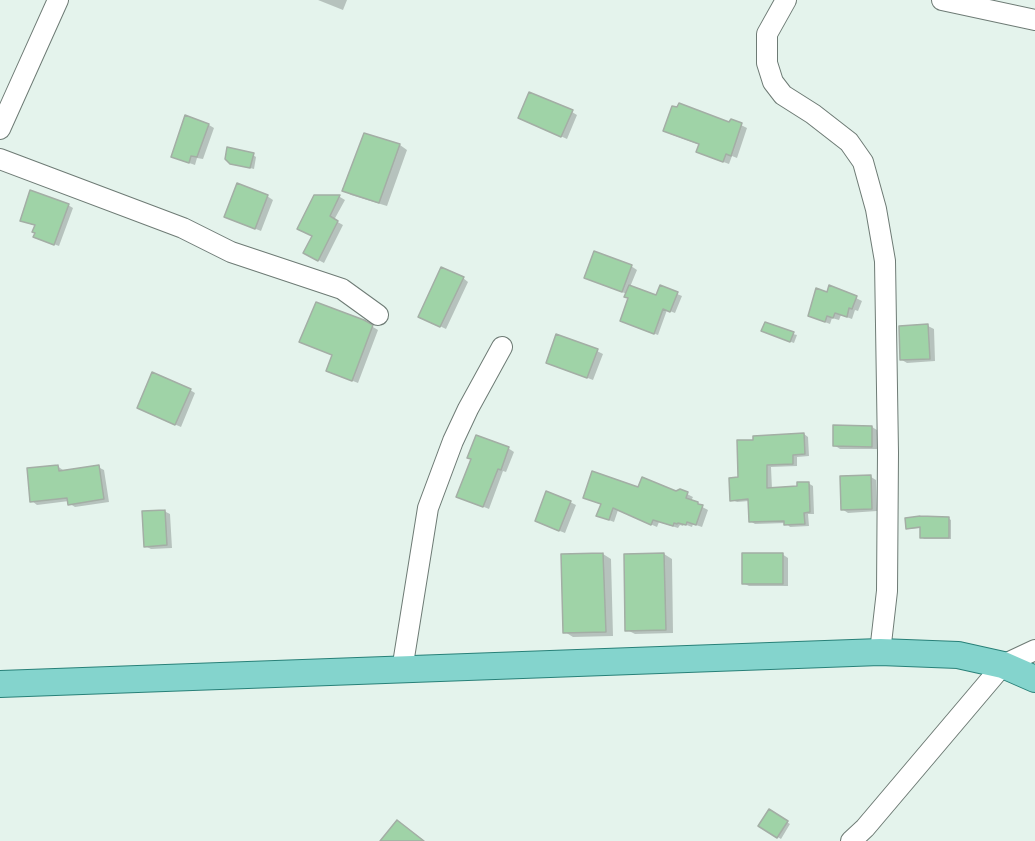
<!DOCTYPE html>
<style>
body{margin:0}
canvas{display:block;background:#e4f3ec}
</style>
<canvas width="1035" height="841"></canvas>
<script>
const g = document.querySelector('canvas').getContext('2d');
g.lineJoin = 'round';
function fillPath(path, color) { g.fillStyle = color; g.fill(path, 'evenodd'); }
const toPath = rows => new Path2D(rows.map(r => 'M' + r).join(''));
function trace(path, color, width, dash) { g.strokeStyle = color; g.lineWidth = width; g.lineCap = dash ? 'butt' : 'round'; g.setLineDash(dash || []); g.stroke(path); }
fillPath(toPath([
 [318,0,347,0,343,10],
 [572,112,577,115,567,139,525,120],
 [730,124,741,125,747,128,737,158,732,156,729,164,704,155,700,145,670,134],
 [209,125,214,128,203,159,197,158,195,165,178,159],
 [364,135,400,145,407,150,387,206,351,195,344,191],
 [253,155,256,157,254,169,231,163],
 [267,196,273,200,261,231,226,217],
 [315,196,340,197,345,200,334,220,343,225,324,263,305,253,313,236],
 [68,205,73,208,59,246,40,239,36,226,27,223],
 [631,266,637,270,630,287,657,297,677,294,682,296,675,313,667,310,658,335,621,321,630,298,627,294,586,278],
 [463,278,468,282,446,329,425,319],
 [856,298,862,301,858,311,855,310,852,319,841,315,839,320,832,318,830,324,809,316],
 [363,321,378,330,358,383,328,371],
 [928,326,934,329,935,361,907,363,902,360],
 [766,333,793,334,797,335,794,343],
 [597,351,603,354,593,380,554,365],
 [190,390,195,393,181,427,144,411],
 [872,427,877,430,877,449,840,449,834,445],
 [804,434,808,437,809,456,797,457,797,466,771,467,772,489,798,488,808,483,813,486,814,514,808,514,809,526,790,527,786,523,755,524,750,521,749,501,737,502,732,500,739,478],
 [508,448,514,452,506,472,503,471,489,509,464,499],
 [57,466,63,470,63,472,98,467,104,470,109,502,75,507,70,504,69,501,37,505,32,501],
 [871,477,876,480,877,511,848,513,842,509],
 [639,489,687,494,693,497,691,501,708,510,702,527,693,524,692,527,684,524,683,526,680,525,678,528,659,522,657,527,618,510,614,522,598,516,602,505,585,498],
 [570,502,576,505,565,533,542,524],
 [164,511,170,514,172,548,151,549,145,546],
 [948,518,951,520,951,539,924,539,922,537,922,528,910,529,907,528],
 [603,554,611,559,613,636,573,637,565,632,563,556],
 [664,554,672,559,673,633,635,634,627,630],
 [782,554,788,558,788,586,749,586,743,583],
 [769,811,790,824,781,839,760,826]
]), '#0003');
const building = toPath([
 [529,92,573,110,561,137,518,118,529,92],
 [679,103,729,122,731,119,742,123,731,156,726,154,723,162,696,152,699,144,663,131,672,106,677,107,679,103],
 [185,115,209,124,197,157,191,156,189,163,171,157,185,115],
 [364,133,400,144,379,203,342,191,364,133],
 [227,147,254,153,250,168,230,164,225,159,227,147],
 [237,183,268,195,255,229,224,217,237,183],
 [30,190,69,204,54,245,33,237,35,233,32,232,35,225,20,221,30,190],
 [314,195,340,195,330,216,338,221,318,261,303,253,312,236,297,229,314,195],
 [594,251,632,265,622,292,584,278,594,251],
 [441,267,464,277,440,327,418,317,441,267],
 [629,285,656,295,660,285,678,292,670,312,663,309,654,334,620,321,628,298,624,297,629,285],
 [829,285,857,296,852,309,849,308,847,317,835,313,833,318,827,316,825,322,808,316,816,288,827,292,829,285],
 [316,302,364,320,373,325,352,381,326,371,332,355,299,342,316,302],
 [765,322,794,332,790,342,761,331,765,322],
 [928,324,930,359,900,360,899,326,928,324],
 [556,334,598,349,587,378,546,363,556,334],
 [152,372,191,389,175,425,137,408,152,372],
 [833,425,872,426,872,447,833,446,833,425],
 [804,433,805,454,793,455,793,464,767,465,767,488,797,486,797,482,809,482,810,512,804,513,805,524,784,525,784,521,749,522,748,499,730,501,729,478,738,477,737,440,753,440,753,436,804,433],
 [476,435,509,447,501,470,498,469,483,507,456,497,471,459,467,458,476,435],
 [58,465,59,471,99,465,104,499,68,505,67,498,30,502,27,468,58,465],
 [592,471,638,487,642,477,676,491,680,489,688,492,686,498,698,502,698,504,703,505,696,525,687,522,686,525,678,523,677,524,674,523,673,526,653,520,651,525,613,508,609,520,596,516,601,504,583,498,592,471],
 [871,475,872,509,841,510,840,476,871,475],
 [546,491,571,501,559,531,535,521,546,491],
 [165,510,167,545,144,547,142,511,165,510],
 [920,516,949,517,949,538,920,538,920,527,906,529,905,518,920,516],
 [603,553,606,632,563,633,561,554,603,553],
 [664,553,666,630,625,631,624,554,664,553],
 [742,553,783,553,783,584,742,584,742,553],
 [769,809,788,821,777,838,758,826,769,809],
 [397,820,424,841,380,841,397,820]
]);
fillPath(building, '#9fd3a7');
trace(building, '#a3aea5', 1.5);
const minor = toPath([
 [786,0,767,34,767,63,773,82,783,95,813,114,849,142,863,162,876,209,885,261,888,453,887,591,880,652],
 [942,0,1035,20],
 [0,129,58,0],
 [0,159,183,228,231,252,342,289,378,315],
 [402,670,428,508,453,441,468,409,502,347],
 [851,841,865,828,1003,665,1035,650]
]);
const major = toPath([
 [0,684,880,652,958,655,1003,665,1035,679]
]);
trace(minor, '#6e7b75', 22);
trace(major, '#288078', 28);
trace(minor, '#fff', 20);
trace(major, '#84d4cd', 26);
</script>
